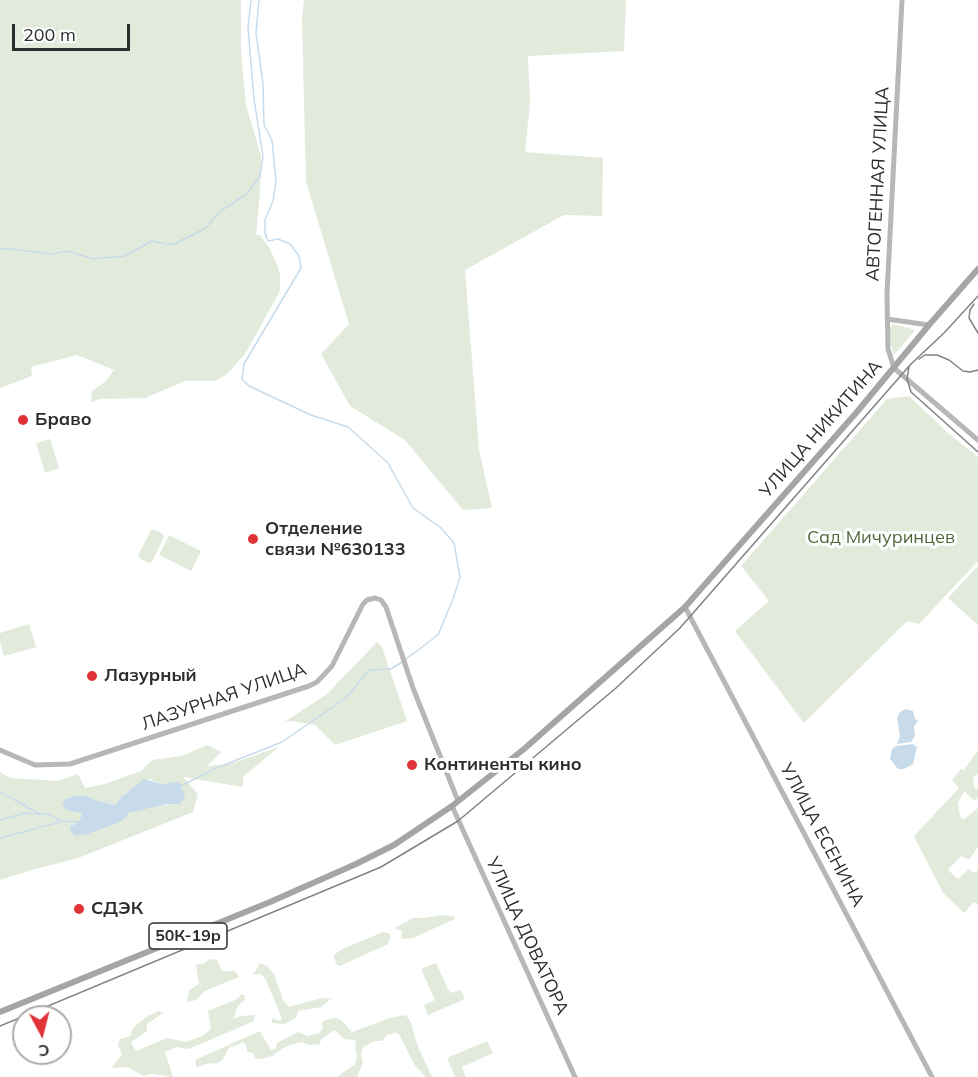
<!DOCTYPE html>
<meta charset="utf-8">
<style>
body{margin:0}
#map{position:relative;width:978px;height:1077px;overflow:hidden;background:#fff;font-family:Mulish,sans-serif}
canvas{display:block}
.north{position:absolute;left:12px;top:1005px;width:60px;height:60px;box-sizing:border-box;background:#fff;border:2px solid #ababab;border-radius:50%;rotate:173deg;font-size:16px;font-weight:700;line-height:24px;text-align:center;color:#2d2d2d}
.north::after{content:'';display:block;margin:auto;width:21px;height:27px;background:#df3338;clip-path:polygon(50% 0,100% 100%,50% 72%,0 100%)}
.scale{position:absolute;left:12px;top:24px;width:118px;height:27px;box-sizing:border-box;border:3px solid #2d2d2d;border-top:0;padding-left:8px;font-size:18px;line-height:21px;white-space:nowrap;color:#2d2d2d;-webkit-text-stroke:4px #fff;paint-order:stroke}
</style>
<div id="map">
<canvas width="978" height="1077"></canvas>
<div class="north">С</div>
<div class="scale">200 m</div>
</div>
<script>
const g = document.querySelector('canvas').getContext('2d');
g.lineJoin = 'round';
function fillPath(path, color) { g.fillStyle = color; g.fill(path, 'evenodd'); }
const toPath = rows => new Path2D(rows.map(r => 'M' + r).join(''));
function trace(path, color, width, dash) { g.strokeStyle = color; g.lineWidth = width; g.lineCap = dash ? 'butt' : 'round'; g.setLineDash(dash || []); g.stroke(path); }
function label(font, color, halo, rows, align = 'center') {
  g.font = font + ' Mulish,sans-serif'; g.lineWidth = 6; g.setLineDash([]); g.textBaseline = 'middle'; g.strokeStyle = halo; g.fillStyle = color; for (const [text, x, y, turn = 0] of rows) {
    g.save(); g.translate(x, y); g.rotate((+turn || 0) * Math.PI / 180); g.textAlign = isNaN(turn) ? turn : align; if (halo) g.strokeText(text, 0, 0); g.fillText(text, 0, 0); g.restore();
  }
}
fillPath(toPath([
 [0,0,241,0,241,51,246,105,261,156,260,192,256,235,260,235,269,247,276,262,280,274,280,291,245,354,227,374,215,381,185,381,145,398,100,399,91,402,92,391,106,381,114,370,77,355,31,367,32,376,0,388],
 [304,0,626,0,624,51,528,56,530,102,525,152,603,158,602,216,564,215,465,270,479,450,492,508,463,510,405,440,350,406,321,354,349,324,306,182,302,18],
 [893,324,915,330,894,355,890,340,890,328],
 [909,396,948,433,978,457,978,561,919,624,907,621,804,723,735,631,769,601,741,566,887,399],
 [50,439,59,468,45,473,36,443],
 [151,530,155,530,163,534,164,537,152,562,149,563,139,558,138,556],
 [169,535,201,551,191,571,159,555],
 [978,566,978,625,948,598],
 [29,624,36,647,4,656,0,642,0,633],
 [377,642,382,647,407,721,335,745,315,725,291,721,283,723,327,694],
 [207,745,221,752,207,766,230,764,279,747,243,777,243,787,183,777,198,794,193,812,78,858,32,870,0,880,0,772,10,778,57,781,78,774,85,788,105,784,141,771,152,760,182,756],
 [149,779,162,784,177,783,180,784,181,788,174,804,153,806,128,813,116,824,88,834,81,813,77,811,65,799,75,796,87,796,97,801,116,805,125,793],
 [978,750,978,774,973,777,974,787,978,790,978,797,975,801,964,791,958,803,960,816,963,820,978,808,978,847,969,860,961,856,948,870,958,879,969,869,974,873,978,870,978,905,974,902,964,913,943,893,914,836,959,788,952,780,961,769,964,770],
 [442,915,454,916,455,919,413,938,402,939,401,935,403,932,395,928,413,918,423,918],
 [383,932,391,934,388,944,340,966,336,964,334,955,342,949],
 [209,959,217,960,222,971,235,971,239,977,205,991,196,1000,187,1002,189,990,199,984,196,965,205,963],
 [260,963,267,966,274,974,283,1000,289,1007,321,998,331,999,321,1007,298,1011,296,1018,284,1024,272,1023,272,1018,279,1021,282,1019,266,980,261,974,253,975],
 [436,963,450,993,461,990,465,999,428,1015,424,1005,435,1000,421,969],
 [241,995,244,995,245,1000,238,1006,233,1019,241,1016,255,1015,254,1021,191,1048,187,1049,177,1047,165,1052,173,1077,152,1074,144,1076,127,1067,111,1068,122,1055,118,1045,120,1039,130,1036,133,1028,146,1017,159,1011,163,1013,147,1024,147,1031,131,1042,136,1051,167,1038,186,1042,202,1036,211,1029,208,1011,235,1000],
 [406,1015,412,1024,413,1031,418,1047,432,1077,426,1077,415,1066,399,1034,395,1033,387,1035,382,1041,374,1041,362,1048,361,1056,363,1062,357,1077,337,1077,355,1064,357,1056,356,1051,354,1049,356,1046,355,1040,344,1039,335,1030,321,1039,320,1044,309,1045,302,1042,293,1044,285,1047,272,1056,261,1059,255,1059,253,1053,247,1052,247,1048,244,1042,229,1048,223,1059,218,1063,205,1064,197,1068,195,1060,260,1031,271,1050,276,1048,277,1043,298,1032,307,1036,319,1033,323,1028,322,1022,328,1019,335,1018,341,1020,352,1032,390,1018],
 [487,1041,493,1053,462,1067,466,1077,455,1077,447,1058]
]), '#e2eadb');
fillPath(toPath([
 [906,709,913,711,915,719,918,721,914,726,915,736,911,742,897,744,900,736,897,718,900,712],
 [913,744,917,747,913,764,904,769,898,769,890,759,892,749,896,746],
 [144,779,162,784,177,782,183,785,181,788,185,795,184,799,179,804,167,804,128,813,127,817,116,824,88,834,75,836,71,832,70,827,79,822,82,815,81,813,66,810,62,803,65,799,75,796,87,796,97,801,116,805,120,798]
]), '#c7dbea');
trace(toPath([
 [259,0,256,33,263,84,264,125,272,140,276,181,273,201,265,220,265,233,268,241,278,239,290,244,299,256,301,268,244,364,242,379,249,386,311,415,348,427,388,463,413,508,441,528,454,543,460,577,453,599,438,635,406,659],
 [0,248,52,254,68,251,93,259,124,256,152,241,172,245,206,228,219,212,245,195,260,177,263,156,254,99,248,28,251,0],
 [183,785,214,769,282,742,347,697,369,670,391,669,402,662],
 [0,792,40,814,48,814,61,821,79,822],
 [0,820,25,813,39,814],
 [0,838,60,822]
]), '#c7dbea', 1.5);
trace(toPath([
 [902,0,887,294,888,349,894,368,978,440],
 [887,319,929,325],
 [685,607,932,1077],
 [0,750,35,765,70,764,309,686,317,682,332,666,363,604,367,600,375,598,381,600,386,607,413,688,458,801],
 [452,806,575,1077]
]), '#b7b7b7', 5);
trace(toPath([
 [0,1012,270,902,356,864,394,845,452,806,524,749,685,607,856,413,929,325,978,269]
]), '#a5a5a5', 6);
trace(toPath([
 [974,304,970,310,969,318,978,333],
 [919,359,925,355,937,355,949,360,963,371,970,372,978,370],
 [909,367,907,379,911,392,978,452],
 [0,1026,381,867,458,821,616,688,680,628,911,364,944,333,978,296]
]), '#828282', 1.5);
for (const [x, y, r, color] of [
 [23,420,6,"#df3338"],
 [253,539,6,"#df3338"],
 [92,676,6,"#df3338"],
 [412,765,6,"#df3338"],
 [79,909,6,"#df3338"]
]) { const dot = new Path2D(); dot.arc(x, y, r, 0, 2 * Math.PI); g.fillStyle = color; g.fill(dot); trace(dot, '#fff', 2); }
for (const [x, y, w] of [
 [188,936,78]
]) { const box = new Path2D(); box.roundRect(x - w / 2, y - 13, w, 26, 4.5); g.fillStyle = '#fff'; g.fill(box); trace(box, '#2d2d2d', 1.5); }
label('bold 16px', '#2d2d2d', null, [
 ["50К-19р",188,936]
]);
label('18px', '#2d2d2d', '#fff', [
 ["АВТОГЕННАЯ УЛИЦА",878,184,-87],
 ["УЛИЦА НИКИТИНА",821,429,-49],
 ["ЛАЗУРНАЯ УЛИЦА",224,697,-19],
 ["УЛИЦА ЕСЕНИНА",822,835,62],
 ["УЛИЦА ДОВАТОРА",527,936,65]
]);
label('bold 18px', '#2d2d2d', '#fff', [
 ["Браво",35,420],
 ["Отделение",265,529],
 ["связи №630133",265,550],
 ["Лазурный",104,676],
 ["Континенты кино",424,765],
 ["СДЭК",91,909]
], 'left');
label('18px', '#4e673c', '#fff', [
 ["Сад Мичуринцев",881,538]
]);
</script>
